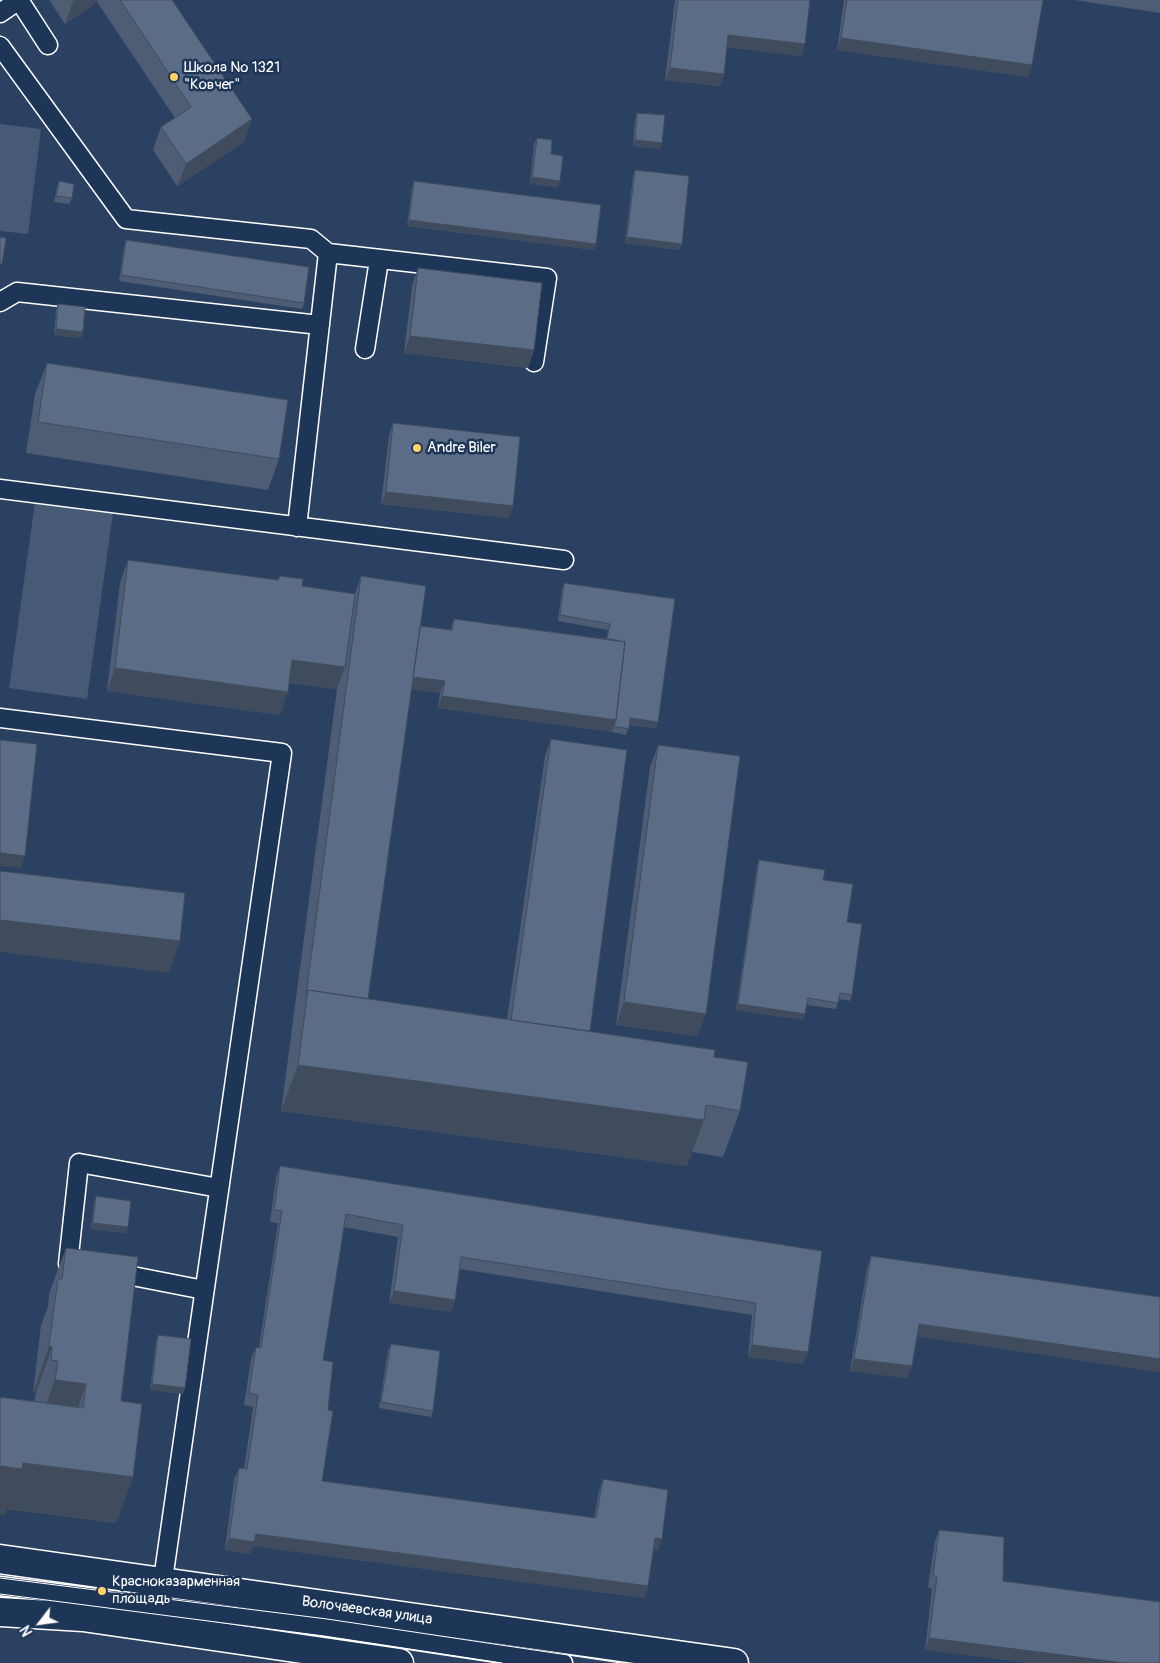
<!DOCTYPE html>
<meta charset="utf-8">
<style>
body{margin:0}
#map{position:relative;width:1160px;height:1663px;overflow:hidden;background:#2a4161;font-family:Pangolin,sans-serif}
canvas{display:block}
.north{position:absolute;left:15px;top:1598px;width:50px;height:50px;-webkit-text-stroke:4px #1d3557;paint-order:stroke;rotate:240deg;font-size:14px;font-weight:700;line-height:20px;text-align:center;color:#fff}
.north::after{content:'';display:block;margin:auto;width:18px;height:22px;background:#fff;clip-path:polygon(50% 0,100% 100%,50% 72%,0 100%)}
</style>
<div id="map">
<canvas width="1160" height="1663"></canvas>
<div class="north">N</div>
</div>
<script>
const g = document.querySelector('canvas').getContext('2d');
g.lineJoin = 'round';
function fillPath(path, color) { g.fillStyle = color; g.fill(path, 'evenodd'); }
const toPath = rows => new Path2D(rows.map(r => 'M' + r).join(''));
function trace(path, color, width, dash) { g.strokeStyle = color; g.lineWidth = width; g.lineCap = dash ? 'butt' : 'round'; g.setLineDash(dash || []); g.stroke(path); }
function label(font, color, halo, rows, align = 'center') {
  g.font = font + ' Pangolin,sans-serif'; g.lineWidth = 5; g.setLineDash([]); g.textBaseline = 'middle'; g.strokeStyle = halo; g.fillStyle = color; for (const [text, x, y, turn = 0] of rows) {
    g.save(); g.translate(x, y); g.rotate((+turn || 0) * Math.PI / 180); g.textAlign = isNaN(turn) ? turn : align; if (halo) g.strokeText(text, 0, 0); g.fillText(text, 0, 0); g.restore();
  }
}
fillPath(toPath([
 [0,124,41,129,28,234,0,231],
 [35,502,113,513,87,699,9,688]
]), '#465975');
const lane = toPath([
 [19,0,48,45],
 [0,13,19,0],
 [0,46,126,219,311,239,328,253,297,527],
 [328,253,547,278,534,362],
 [0,302,17,292,320,325],
 [365,349,379,260],
 [0,489,564,560],
 [0,718,282,753,156,1628],
 [77,1265,68,1264,79,1163,219,1188],
 [112,1272,204,1290],
 [0,1586,326,1627,563,1663]
]);
const secondary = toPath([
 [0,1559,734,1663],
 [0,1612,83,1617,399,1663]
]);
trace(lane, '#fff', 21);
trace(secondary, '#fff', 31);
trace(lane, '#1d3557', 18);
trace(secondary, '#1d3557', 28);
trace(toPath([
 [0,1578,327,1619,621,1663],
 [0,1594,324,1636,502,1663]
]), '#fff', 1);
fillPath(toPath([
 [49,0,172,0,252,119,244,142,177,186,153,150,161,127,175,118,97,2,65,24],
 [675,0,810,0,801,56,727,47,724,74,720,86,665,80],
 [844,0,1044,0,1043,0,1028,77,837,50],
 [1074,0,1160,0,1160,13],
 [637,113,662,143,660,149,633,146,635,119],
 [537,138,551,154,558,187,530,184,534,144],
 [635,170,682,244,679,250,625,243,633,176],
 [59,181,72,198,69,204,54,202,57,187],
 [414,181,596,244,594,250,407,226,412,187],
 [126,240,304,303,302,309,119,281,124,246],
 [418,268,534,350,528,368,404,353,412,286],
 [58,304,83,332,81,338,54,335,56,310],
 [47,363,279,459,268,490,26,453,35,394],
 [393,423,513,506,509,518,381,504,389,435],
 [128,560,355,594,361,576,420,626,450,630,454,619,606,639,608,630,558,621,562,589,564,583,675,599,658,722,656,728,629,725,626,735,612,732,438,708,440,693,411,689,368,999,507,1019,545,756,551,739,590,1031,714,1057,740,1111,723,1157,692,1152,687,1166,281,1111,337,689,289,683,280,715,107,691,120,583],
 [658,745,706,1014,697,1036,616,1025,650,767],
 [759,860,823,880,847,922,852,995,850,1001,839,999,836,1009,807,1005,805,1014,803,1020,736,1010,757,866],
 [280,1166,822,1251,803,1364,748,1357,752,1315,460,1269,455,1300,451,1312,389,1303,398,1237,344,1227,323,1360,328,1410,322,1481,594,1518,599,1491,603,1479,662,1539,658,1550,653,1550,648,1586,644,1598,253,1546,250,1554,225,1550,234,1480,239,1468,244,1469,253,1407,244,1405,251,1359,256,1347,259,1347,278,1223,270,1222,276,1178],
 [96,1196,126,1233,91,1229,94,1202],
 [66,1248,121,1401,133,1477,116,1523,7,1509,5,1515,34,1402,36,1393,33,1393,41,1325,48,1307,49,1294],
 [871,1256,1160,1372,917,1336,907,1378,850,1371,867,1268],
 [158,1335,183,1394,150,1390,156,1341],
 [391,1344,433,1411,431,1417,379,1408,388,1350],
 [939,1530,1003,1581,925,1650,932,1589,928,1587,935,1541]
]), '#4e5d73');
fillPath(toPath([
 [75,0,98,0,97,2,65,24,73,1],
 [728,35,805,44,801,56,724,47],
 [841,38,1032,65,1028,77,837,50],
 [670,68,724,74,720,86,665,80],
 [252,119,244,142,177,186,186,164],
 [635,140,662,143,660,149,633,146],
 [532,177,560,181,558,187,530,184],
 [409,220,596,244,594,250,407,226],
 [627,237,682,244,679,250,625,243],
 [56,329,83,332,81,338,54,335],
 [410,336,534,350,528,368,404,353],
 [386,492,513,506,509,518,381,504],
 [292,660,345,667,337,689,284,682],
 [115,668,288,692,280,715,107,691],
 [407,676,445,681,440,693,403,688],
 [442,696,616,720,612,732,438,708],
 [630,718,658,722,656,728,628,724],
 [0,853,25,856,21,868,0,866],
 [0,920,180,941,169,973,0,952],
 [624,1002,706,1014,697,1036,616,1025],
 [738,1004,805,1014,803,1020,736,1010],
 [298,1065,704,1120,687,1166,281,1111],
 [93,1223,128,1227,126,1233,91,1229],
 [394,1291,455,1300,451,1312,389,1303],
 [919,1324,1160,1359,1160,1372,915,1336],
 [752,1345,808,1352,803,1364,748,1357],
 [49,1346,52,1347,36,1393,33,1393],
 [854,1359,912,1366,907,1378,850,1371],
 [55,1380,86,1384,70,1431,38,1426],
 [152,1384,185,1388,183,1394,150,1390],
 [23,1463,133,1477,116,1523,7,1509,5,1515,0,1515,0,1466],
 [256,1534,648,1586,644,1598,253,1546,250,1554,225,1550,229,1538],
 [655,1538,662,1539,658,1550,651,1550],
 [929,1638,1124,1663,1028,1663,925,1650]
]), '#404c5e');
const building = toPath([
 [120,0,172,0,252,119,186,164,161,127,191,107,120,0],
 [678,0,810,0,805,44,728,35,724,74,670,68,678,0],
 [847,0,1043,0,1032,65,841,38,847,0],
 [637,113,665,115,662,143,635,140,637,113],
 [537,138,552,140,551,154,563,156,560,181,532,177,537,138],
 [635,170,689,176,682,244,627,237,635,170],
 [59,181,74,184,72,198,56,196,59,181],
 [414,181,601,205,596,244,409,220,414,181],
 [0,237,6,238,2,264,0,264,0,237],
 [126,240,309,267,304,303,121,275,126,240],
 [418,268,542,283,534,350,410,336,418,268],
 [58,304,85,307,83,332,56,329,58,304],
 [47,363,288,400,279,459,38,422,47,363],
 [393,423,520,437,513,506,386,492,393,423],
 [128,560,278,580,280,576,303,579,302,586,355,594,345,667,292,660,288,692,115,668,128,560],
 [361,576,426,586,368,999,308,990,306,996,361,576],
 [564,583,675,599,658,722,630,718,629,729,614,726,616,720,625,642,607,638,610,624,560,615,564,583],
 [454,619,625,642,616,720,442,696,445,681,413,677,420,626,452,630,454,619],
 [551,739,627,750,590,1031,511,1020,551,739],
 [0,740,37,744,25,856,0,853,0,740],
 [658,745,740,756,706,1014,624,1002,658,745],
 [759,860,825,870,823,880,853,884,847,922,862,924,852,995,840,993,838,1003,808,998,805,1014,738,1004,759,860],
 [0,871,185,893,180,941,0,920,0,871],
 [308,990,715,1050,714,1057,748,1062,740,1111,706,1105,704,1120,298,1065,308,990],
 [280,1166,822,1251,808,1352,752,1345,756,1303,461,1257,455,1300,394,1291,403,1225,346,1214,323,1360,333,1362,328,1410,333,1411,322,1481,596,1518,603,1479,668,1490,662,1539,655,1538,648,1586,256,1534,254,1542,229,1538,239,1468,247,1469,258,1395,249,1393,256,1347,261,1348,282,1211,274,1210,280,1166],
 [96,1196,131,1201,128,1227,93,1223,96,1196],
 [66,1248,138,1257,121,1401,142,1404,133,1477,23,1463,22,1469,0,1466,0,1397,83,1408,86,1384,55,1380,58,1361,51,1360,52,1347,49,1346,58,1279,62,1279,66,1248],
 [871,1256,1160,1297,1160,1359,919,1324,912,1366,854,1359,871,1256],
 [158,1335,191,1339,185,1388,152,1384,158,1335],
 [391,1344,440,1351,433,1411,381,1402,391,1344],
 [939,1530,1004,1537,1003,1581,1160,1602,1160,1663,1124,1663,929,1638,937,1577,933,1575,939,1530]
]);
fillPath(building, '#5b6c86');
trace(building, '#404c5e', 1);
for (const [x, y, r, color] of [
 [174,77,5,"#ffd166"],
 [417,448,5,"#ffd166"],
 [102,1591,5,"#ffd166"]
]) { const dot = new Path2D(); dot.arc(x, y, r, 0, 2 * Math.PI); g.fillStyle = color; g.fill(dot); trace(dot, '#1d3557', 2); }
label('15px', '#fff', '#1d3557', [
 ["Школа № 1321",184,68],
 ["\"Ковчег\"",184,85],
 ["Andre Biler",427,448],
 ["Красноказарменная",112,1582],
 ["площадь",112,1599]
], 'left');
label('15px', '#fff', '#1d3557', [
 ["Волочаевская улица",367,1611,8]
]);
</script>
